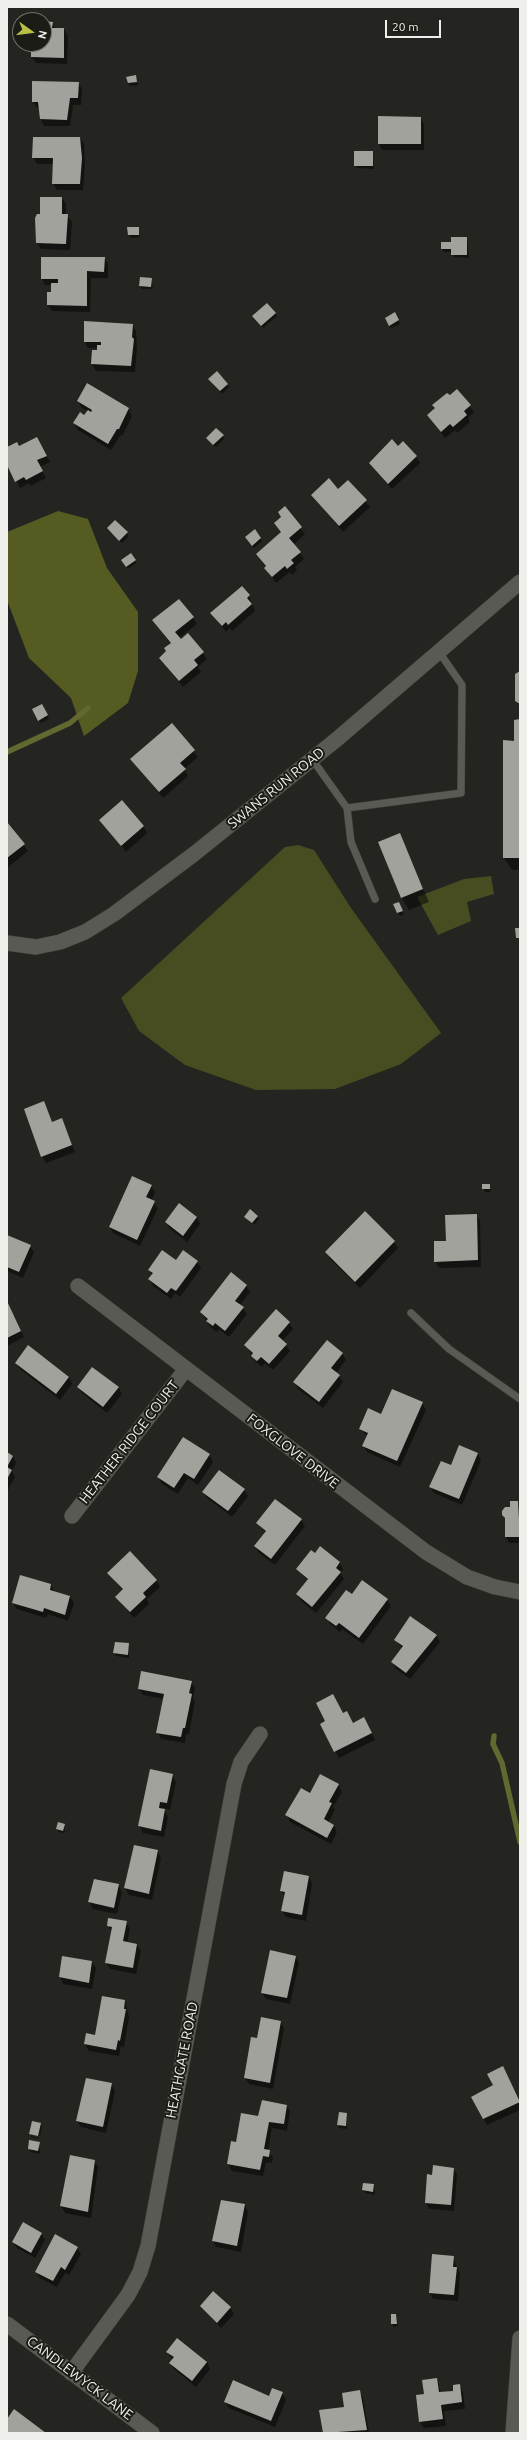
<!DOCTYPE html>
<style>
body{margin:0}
#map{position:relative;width:527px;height:2440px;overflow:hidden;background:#242520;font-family:Ubuntu,sans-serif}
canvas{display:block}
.frame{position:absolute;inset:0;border:8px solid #eff0ec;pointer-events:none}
.north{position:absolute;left:12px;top:12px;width:40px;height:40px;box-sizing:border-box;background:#1b1c16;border:1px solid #70716c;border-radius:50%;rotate:104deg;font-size:11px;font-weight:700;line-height:16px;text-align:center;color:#eff0ec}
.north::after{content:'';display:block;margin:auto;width:14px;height:18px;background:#b7c148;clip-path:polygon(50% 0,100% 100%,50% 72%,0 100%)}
.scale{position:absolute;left:385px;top:20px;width:56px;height:18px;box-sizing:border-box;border:2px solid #eff0ec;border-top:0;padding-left:5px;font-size:12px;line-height:14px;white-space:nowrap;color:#eff0ec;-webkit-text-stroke:3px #1b1c16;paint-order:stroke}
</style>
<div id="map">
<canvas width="527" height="2440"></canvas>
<div class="frame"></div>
<div class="north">N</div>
<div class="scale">20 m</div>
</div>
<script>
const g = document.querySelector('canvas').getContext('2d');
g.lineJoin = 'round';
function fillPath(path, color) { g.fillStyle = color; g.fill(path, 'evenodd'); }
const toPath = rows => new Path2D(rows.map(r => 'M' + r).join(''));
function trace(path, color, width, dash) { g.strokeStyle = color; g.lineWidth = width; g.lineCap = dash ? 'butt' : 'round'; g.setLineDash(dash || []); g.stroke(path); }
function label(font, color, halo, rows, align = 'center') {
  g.font = font + ' Ubuntu,sans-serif'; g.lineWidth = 4; g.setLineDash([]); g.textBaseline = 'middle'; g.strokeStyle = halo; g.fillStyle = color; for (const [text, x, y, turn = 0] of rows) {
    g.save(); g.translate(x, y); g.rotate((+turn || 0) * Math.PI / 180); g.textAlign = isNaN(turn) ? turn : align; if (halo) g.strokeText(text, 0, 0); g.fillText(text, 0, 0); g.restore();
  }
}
fillPath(toPath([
 [298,845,314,850,351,908,441,1033,401,1064,335,1089,256,1090,185,1065,139,1031,121,998,285,847],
 [491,876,494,894,467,902,471,921,438,935,417,897,464,879]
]), '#484d21');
fillPath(toPath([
 [58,511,88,519,107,568,138,612,138,671,128,703,84,736,71,698,29,658,7,600,7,532]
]), '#565b22');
fillPath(toPath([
 [44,22,52,23,56,29,64,29,68,36,67,64,36,63,32,57,32,44,44,44],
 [135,76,138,85,130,86,128,83],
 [78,83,82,89,81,105,73,105,70,126,44,126,41,119,40,108,37,108,33,102],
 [421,118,424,124,424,150,382,150,379,144],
 [80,138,84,144,85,165,83,190,57,190,53,183,54,164,37,164,33,157],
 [373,152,374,169,357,168,355,165],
 [62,198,66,204,66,215,72,221,70,250,41,249,37,243,41,215],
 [138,228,140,237,131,238,129,235],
 [467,238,469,258,454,257,452,252,444,252,442,249,442,243,452,243],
 [104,258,108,264,108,278,91,278,90,312,52,311,48,305,52,285,45,285,42,279],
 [151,279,153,289,142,289,140,286],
 [275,313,277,316,263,328,253,316],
 [395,314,400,324,391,328,386,318],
 [132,325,136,331,137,347,135,372,96,371,92,364,93,351,98,351,98,348,88,348,85,342],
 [211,382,227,384,229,387,222,394],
 [457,390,474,412,468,418,470,422,457,433,455,430,445,438,428,415],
 [78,401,128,409,132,416,123,435,120,436,111,450,78,430,74,423,88,411,82,408],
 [223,436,224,439,216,447,209,441],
 [41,445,50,462,40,467,46,478,30,486,29,483,20,488,7,461,7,448],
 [398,447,416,456,420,463,392,489,370,464],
 [348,481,370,507,343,532,312,495,338,490],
 [285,508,305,534,293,545,304,559,295,567,297,570,292,575,290,572,276,583,257,554,282,533,275,523,282,518],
 [108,529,127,533,129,536,122,543],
 [260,538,262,541,254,548,248,541],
 [135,561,136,563,128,569,124,563],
 [249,596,255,611,232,631,230,628,226,632,211,613],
 [193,618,197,624,179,638,203,653,207,659,198,667,201,672,183,687,160,658,167,652,171,644,153,621],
 [41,705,49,719,41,723,33,710],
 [520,720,520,870,512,870,504,858,515,742],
 [172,724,198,757,184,769,188,776,163,798,132,759],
 [101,820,143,826,147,833,126,852],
 [7,823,28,851,7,868],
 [399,835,429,902,409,910,402,898],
 [394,905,400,906,404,914,400,916],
 [44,1103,52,1123,62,1119,75,1152,46,1163,42,1156],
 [483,1185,489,1185,491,1192,485,1192],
 [151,1186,155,1192,151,1201,158,1208,140,1246,113,1233,110,1227],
 [476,1215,480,1221,481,1267,439,1268,435,1261,447,1242],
 [257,1216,259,1219,254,1225,245,1217],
 [197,1217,200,1224,187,1242,170,1229,166,1222],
 [7,1236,30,1246,34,1252,23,1278,7,1271],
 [394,1242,398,1248,360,1288,330,1259,326,1252],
 [176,1261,197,1262,201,1268,180,1297,175,1293,171,1299,153,1286,149,1279,152,1275,149,1270],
 [246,1285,250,1292,240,1305,247,1314,229,1337,219,1329,217,1332,211,1328,201,1312],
 [7,1303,24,1337,7,1346],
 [289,1323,293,1329,282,1341,290,1351,273,1370,265,1363,262,1367,256,1362,246,1345],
 [342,1353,346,1360,336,1373,343,1382,323,1408,298,1389,295,1382],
 [16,1363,69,1377,72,1384,60,1400,20,1369],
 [78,1387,118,1387,122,1394,107,1413,82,1393],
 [422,1403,426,1410,400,1467,367,1452,364,1446,368,1437,360,1429],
 [460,1447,478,1454,481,1461,462,1505,434,1493,430,1487,451,1466],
 [7,1453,13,1456,16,1463,12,1471,15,1477,7,1492],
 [209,1455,213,1462,198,1485,188,1478,178,1494,162,1484,158,1477],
 [244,1490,248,1496,232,1517,207,1498,203,1492],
 [518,1502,520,1506,520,1543,509,1543,506,1537,506,1520,503,1515],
 [301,1520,305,1526,275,1565,259,1553,255,1546,266,1533,257,1523],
 [320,1548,340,1563,343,1570,340,1573,344,1579,316,1613,301,1601,297,1594,308,1581,297,1569],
 [108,1573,156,1580,160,1587,147,1599,149,1604,134,1618,116,1597,123,1590],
 [51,1585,55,1592,70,1597,74,1603,68,1621,48,1614,46,1618,17,1609,13,1603],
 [352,1596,387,1600,391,1606,363,1644,342,1629,340,1632,330,1624,327,1618],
 [436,1635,440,1642,410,1679,396,1669,392,1662,402,1648,395,1640],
 [129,1644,129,1658,116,1656,114,1653],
 [191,1682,195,1688,193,1698,195,1701,189,1734,186,1734,185,1743,161,1739,158,1732,164,1699,143,1695,139,1689],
 [343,1714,353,1724,368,1725,375,1740,339,1758,322,1724],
 [172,1775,176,1782,170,1810,163,1808,168,1817,164,1837,143,1833,139,1826],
 [338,1785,342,1792,333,1807,335,1810,328,1823,334,1826,337,1832,331,1844,290,1822,287,1815,310,1795],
 [64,1825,65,1833,59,1832,57,1829],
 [157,1851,161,1858,152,1900,129,1895,125,1888],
 [309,1877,312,1884,306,1921,286,1917,282,1911,285,1897,281,1891],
 [118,1885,122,1892,117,1914,93,1909,89,1902],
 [126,1922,130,1929,127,1943,137,1945,141,1951,136,1974,110,1969,106,1963,112,1933,108,1925],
 [295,1956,299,1963,290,2004,266,1999,262,1993],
 [63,1957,92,1962,96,1968,92,1989,63,1984,60,1977],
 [125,2001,129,2017,124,2047,121,2046,119,2056,89,2051,85,2044,95,2036],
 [281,2022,284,2028,273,2089,249,2084,245,2078,258,2039],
 [502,2067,520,2100,520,2110,487,2125,473,2098,495,2086],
 [111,2084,115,2091,106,2133,81,2127,77,2121],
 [287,2106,290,2112,287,2131,272,2128,268,2151,273,2157,272,2163,266,2162,263,2176,232,2171,228,2164,236,2143,259,2118],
 [347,2114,347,2129,339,2128,338,2125],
 [40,2123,42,2126,40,2136,30,2134,30,2135,30,2134],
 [31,2136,39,2138,39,2139,31,2137],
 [39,2143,40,2154,31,2152,29,2149],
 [71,2156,94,2161,98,2167,91,2218,65,2213,61,2206],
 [454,2169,457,2175,454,2211,429,2209,426,2202,433,2176],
 [364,2184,374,2185,375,2195,365,2193],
 [245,2205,248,2212,241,2252,216,2247,213,2241],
 [41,2233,45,2240,35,2258,17,2248,13,2242],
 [77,2248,81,2254,69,2275,65,2273,57,2287,40,2278,36,2272],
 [453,2257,460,2274,458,2301,433,2299,430,2293],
 [201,2306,230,2308,234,2314,221,2328],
 [396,2315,398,2326,394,2327,392,2324],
 [167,2352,207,2362,210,2369,196,2387,174,2369,170,2363,173,2360],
 [437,2379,441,2393,454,2391,459,2386,463,2392,465,2409,444,2411,446,2426,424,2428,420,2422,425,2395],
 [359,2391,363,2398,369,2433,324,2433,321,2411,345,2408],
 [282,2393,286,2400,275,2427,229,2408,225,2402,270,2397]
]), '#0007');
trace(toPath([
 [7,752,70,723,88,708],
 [494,1736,493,1744,502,1763,520,1842]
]), '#626830', 5.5);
fillPath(toPath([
 [44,21,53,22,52,28,64,28,64,58,31,57,31,44,44,44],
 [136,75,137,82,128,83,126,77],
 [32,81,79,82,78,98,70,98,67,120,40,119,38,102,32,102],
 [378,116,421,117,421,144,378,144],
 [33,137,80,137,82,158,80,184,52,184,53,158,32,158],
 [354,151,373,151,373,166,354,166],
 [40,197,62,197,62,214,68,214,66,244,36,243,35,218,37,214,40,214],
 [127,227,139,227,139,235,128,235],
 [451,237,467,237,467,255,451,255,451,249,441,249,441,242,451,242],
 [41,257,105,257,104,272,87,271,87,306,47,305,47,292,51,292,51,283,58,283,58,279,41,279],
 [140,277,152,278,151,287,139,286],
 [267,303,276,313,261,326,252,316],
 [395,312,399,320,389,326,385,318],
 [84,321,133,324,132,337,134,339,131,366,91,364,92,350,97,350,97,345,101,345,101,342,84,342],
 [217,371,228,384,220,391,208,379],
 [87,383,129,408,119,429,117,429,108,444,73,423,80,412,84,415,88,410,91,412,92,410,77,401],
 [457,389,471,405,464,411,467,415,453,427,450,424,441,432,427,415,435,408,432,405,447,393,450,395],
 [216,428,224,435,213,445,206,438],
 [37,437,47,456,37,460,43,471,26,480,24,477,15,482,7,465,7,447,17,442,19,446],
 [392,439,398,446,403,441,417,456,388,484,369,463],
 [329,478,338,489,348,480,367,500,339,526,311,495],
 [285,506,302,527,289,538,301,552,291,560,294,563,287,569,285,566,272,577,264,568,266,566,256,554,281,532,274,523,281,517,278,512],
 [115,520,128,532,119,541,107,528],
 [255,529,261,538,252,546,245,537],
 [131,553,136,560,126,567,121,560],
 [242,586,250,595,247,598,252,604,228,625,226,622,222,626,210,613],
 [179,599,194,617,175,632,181,639,188,633,204,652,194,660,198,665,179,681,159,658,166,651,164,648,171,643,152,620],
 [520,671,520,704,515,701,515,674],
 [42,704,48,715,38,721,32,709],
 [520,719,520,858,503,858,503,740,514,741,514,720],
 [172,723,195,750,180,763,186,769,159,792,130,759],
 [122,800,144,826,121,846,99,820],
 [7,822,25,844,7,858],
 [400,833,423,889,401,898,378,842],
 [399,902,403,911,397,913,393,904],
 [515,928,520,928,520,938,516,938],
 [44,1101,52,1122,62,1118,72,1145,41,1157,24,1109],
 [132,1176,152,1185,146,1197,155,1201,137,1240,109,1227],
 [482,1184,490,1184,490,1189,482,1189],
 [179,1203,197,1217,183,1236,165,1222],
 [250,1209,258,1216,252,1223,244,1217],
 [365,1211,395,1241,355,1282,325,1252],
 [477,1214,478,1260,434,1262,434,1241,446,1241,445,1215],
 [7,1235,31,1245,19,1272,7,1267],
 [162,1250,176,1260,183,1250,198,1261,176,1291,171,1288,167,1293,148,1279,153,1273,148,1270],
 [231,1272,247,1285,235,1301,244,1307,225,1331,215,1323,213,1326,206,1321,208,1319,200,1312],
 [7,1301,21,1331,7,1338],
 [276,1309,290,1322,278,1336,287,1344,269,1364,261,1357,257,1361,251,1356,253,1353,244,1345],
 [327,1340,343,1353,331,1368,340,1375,319,1402,293,1382],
 [28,1345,69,1377,56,1394,15,1363],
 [92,1367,119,1387,103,1407,77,1387],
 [392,1389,423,1402,397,1461,362,1446,368,1433,359,1429,368,1408,381,1414],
 [183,1437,210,1454,194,1479,184,1473,174,1488,157,1477],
 [459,1445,478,1453,459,1499,429,1487,441,1461,451,1465],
 [7,1452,13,1456,7,1467,12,1470,7,1479],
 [219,1470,245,1489,228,1511,202,1492],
 [275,1499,302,1519,271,1559,254,1546,266,1531,256,1523],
 [510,1501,518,1501,520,1537,505,1537,505,1518,502,1515,502,1511,505,1507,510,1507],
 [320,1546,340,1562,336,1568,341,1572,312,1607,296,1594,308,1579,296,1569,311,1550,315,1553],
 [130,1551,157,1580,143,1593,146,1597,130,1612,115,1597,123,1589,107,1573],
 [20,1575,51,1584,50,1590,70,1596,65,1615,44,1608,43,1612,12,1603],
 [362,1580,388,1599,359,1638,339,1623,336,1626,325,1618,346,1590,352,1594],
 [410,1616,437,1635,406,1673,391,1662,403,1646,394,1640],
 [115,1642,129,1643,128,1655,113,1653],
 [141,1671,192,1681,189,1693,192,1694,185,1728,183,1728,181,1737,156,1733,164,1694,138,1689],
 [333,1694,343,1713,347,1711,353,1723,364,1717,372,1733,334,1752,320,1724,325,1721,316,1703],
 [150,1769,173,1774,167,1803,160,1802,159,1808,165,1809,161,1831,138,1826],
 [320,1774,339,1784,329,1802,332,1803,324,1819,334,1825,327,1838,285,1815,301,1788,310,1793],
 [58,1822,65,1824,63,1831,56,1829],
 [134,1845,158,1850,149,1894,124,1888],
 [284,1871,309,1876,302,1915,281,1911,285,1892,280,1891],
 [94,1879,119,1884,114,1908,88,1902],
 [108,1918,127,1921,123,1941,137,1944,133,1968,105,1963,112,1927,107,1926],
 [270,1950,296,1956,287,1998,261,1993],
 [62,1956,92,1961,89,1983,59,1977],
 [102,1996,125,2000,124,2009,126,2009,120,2041,118,2040,116,2050,84,2044,86,2033,95,2035],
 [261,2017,281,2021,270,2083,244,2078,251,2037,257,2038],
 [503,2066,520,2102,483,2119,471,2097,493,2085,487,2074],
 [86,2078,112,2083,103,2127,76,2121],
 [262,2100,287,2105,284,2124,269,2122,264,2149,270,2150,269,2157,263,2156,260,2170,227,2164,231,2141,236,2142,241,2113,258,2116],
 [339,2112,347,2113,346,2126,337,2125],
 [32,2121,41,2123,38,2136,29,2134],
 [29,2140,40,2142,38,2151,28,2149],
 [70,2155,95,2160,88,2212,60,2206],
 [433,2165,454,2168,451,2205,425,2203,427,2174,432,2175],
 [363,2183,374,2184,373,2192,362,2190],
 [221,2200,245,2204,237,2246,212,2241],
 [23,2222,42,2233,31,2253,12,2242],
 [55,2234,78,2247,65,2270,61,2267,53,2281,35,2272],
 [432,2254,454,2256,453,2267,457,2267,454,2295,429,2293],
 [213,2291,231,2307,217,2323,200,2306],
 [391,2314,396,2314,397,2324,391,2324],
 [177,2338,207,2362,192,2381,169,2363,174,2357,166,2352],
 [437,2378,439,2392,453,2391,453,2385,460,2384,462,2402,441,2405,443,2419,419,2422,416,2395,424,2394,422,2380],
 [233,2380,269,2396,272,2388,283,2392,271,2421,224,2402],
 [360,2390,367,2430,323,2433,319,2410,344,2407,342,2393],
 [14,2409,46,2433,7,2433,7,2419]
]), '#a1a29b');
const lane = toPath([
 [312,759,347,808,461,793,462,685,439,652],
 [347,808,351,842,375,899],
 [411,1313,449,1349,520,1399]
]);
const street = toPath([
 [7,943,36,947,60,942,85,932,114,914,194,854,336,740,520,582],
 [78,1286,426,1552,467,1577,495,1587,520,1592],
 [72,1516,186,1369],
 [7,2324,152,2433],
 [71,2373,128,2295,140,2272,148,2246,234,1784,241,1762,260,1734],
 [513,2433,520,2338]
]);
trace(lane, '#3f403b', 8);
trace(street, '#3f403b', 16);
trace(lane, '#595a54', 7);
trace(street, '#595a54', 15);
label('14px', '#eff0ec', '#1b1c16', [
 ["SWANS RUN ROAD",276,788,-39],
 ["HEATHER RIDGE COURT",129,1442,-52],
 ["FOXGLOVE DRIVE",293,1451,38],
 ["HEATHGATE ROAD",182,2060,-79],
 ["CANDLEWYCK LANE",80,2378,37]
]);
</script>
